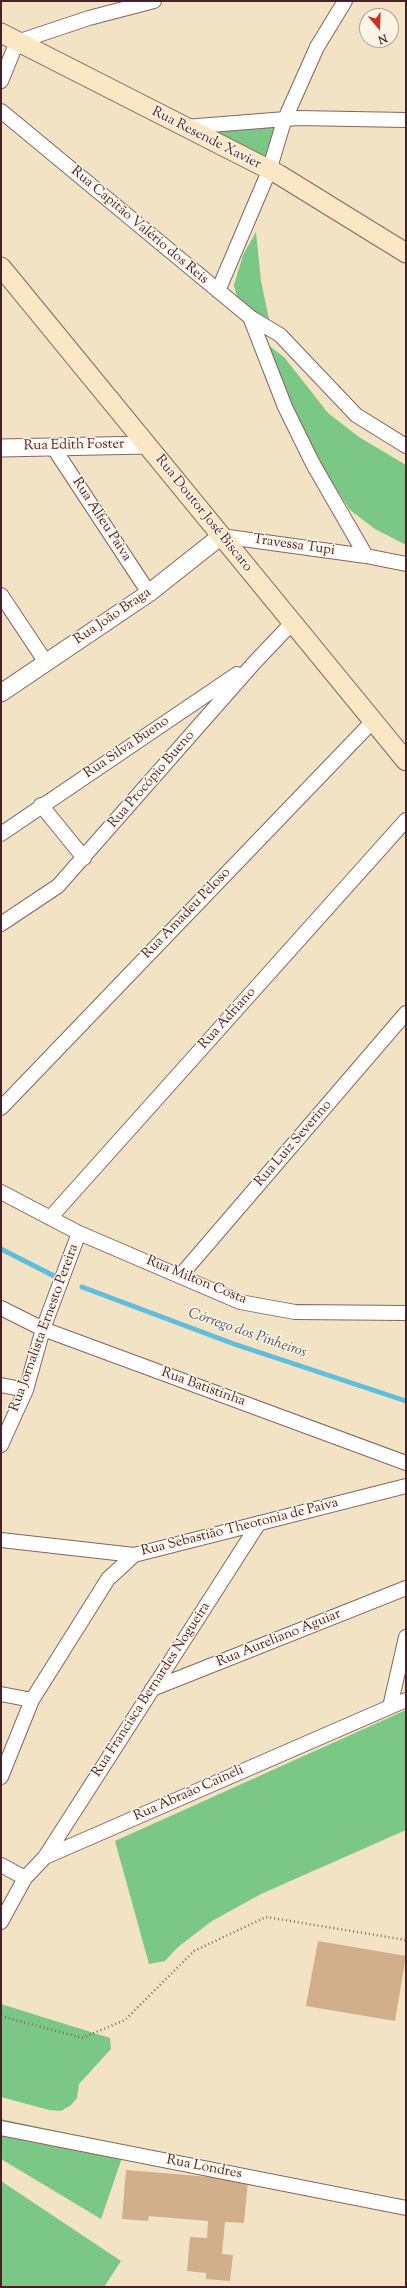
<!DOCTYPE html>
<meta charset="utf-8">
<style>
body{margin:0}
#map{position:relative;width:407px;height:2288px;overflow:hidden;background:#f2e3c5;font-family:"Sorts Mill Goudy",serif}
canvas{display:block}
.frame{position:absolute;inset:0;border:2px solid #4a1f2b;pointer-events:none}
.north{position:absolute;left:359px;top:8px;width:40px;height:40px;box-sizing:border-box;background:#fcf5e5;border:1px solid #b59f9b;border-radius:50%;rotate:161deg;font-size:11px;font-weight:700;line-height:16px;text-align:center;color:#4a1f2b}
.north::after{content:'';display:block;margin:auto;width:14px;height:18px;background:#c8321e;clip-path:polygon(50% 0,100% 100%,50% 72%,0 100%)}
</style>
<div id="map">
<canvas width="407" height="2288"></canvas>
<div class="frame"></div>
<div class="north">N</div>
</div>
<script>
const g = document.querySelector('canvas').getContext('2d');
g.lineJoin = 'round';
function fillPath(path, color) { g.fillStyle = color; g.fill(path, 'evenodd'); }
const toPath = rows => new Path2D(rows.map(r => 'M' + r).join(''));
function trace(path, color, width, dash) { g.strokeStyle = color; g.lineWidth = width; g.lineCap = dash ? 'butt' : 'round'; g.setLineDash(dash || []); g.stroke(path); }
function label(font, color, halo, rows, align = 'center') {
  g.font = font + ' "Sorts Mill Goudy",serif'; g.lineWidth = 3; g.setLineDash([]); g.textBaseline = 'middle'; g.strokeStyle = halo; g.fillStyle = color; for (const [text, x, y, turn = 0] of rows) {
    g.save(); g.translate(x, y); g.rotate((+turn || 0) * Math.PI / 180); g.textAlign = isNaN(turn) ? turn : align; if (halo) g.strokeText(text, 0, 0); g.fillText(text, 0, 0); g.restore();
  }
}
fillPath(toPath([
 [281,123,267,165,191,129],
 [256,232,261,281,269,319,238,302,234,285,243,255],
 [264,342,284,357,328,413,359,437,406,465,406,545,375,529,350,510,314,454,292,410],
 [406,1710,406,1830,261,1894,212,1921,178,1947,165,1961,149,1964,115,1841],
 [1,2004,110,2038,111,2049,79,2084,77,2098,71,2105,61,2111,49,2110,1,2097],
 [1,2119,126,2146,101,2219,1,2159],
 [1,2181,121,2261,104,2287,1,2287]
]), '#7bc785');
trace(toPath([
 [1,1249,58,1278],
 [82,1287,234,1344,406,1401]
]), '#5fbddd', 5);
fillPath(toPath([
 [318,1941,406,1956,395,2021,306,2006],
 [126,2170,248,2180,244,2223,225,2222,222,2254,233,2255,230,2281,206,2279,206,2273,187,2271,190,2237,207,2238,208,2221,149,2216,148,2221,122,2219]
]), '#d0af8a');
const minor = toPath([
 [1,81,17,42,89,18,154,1],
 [1,111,250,317,280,335,356,415,406,446],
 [185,127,298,118,406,120],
 [218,291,269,171,284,121,317,47,345,1],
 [250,317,285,407,313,464,366,556],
 [53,447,149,593],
 [221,536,366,556,406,564],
 [1,595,45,661],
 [41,805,84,858],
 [1,834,237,674],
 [1,924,58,886,254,663,292,623],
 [1,1108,374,720],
 [1,1192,79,1233,240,1302,295,1312,406,1313],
 [50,1218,406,820],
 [181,1275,406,1013],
 [1,1308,43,1329,406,1463],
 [1,1385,26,1390],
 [1,1445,26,1390,43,1329,79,1233],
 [1,1540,134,1555,406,1486],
 [152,1689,406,1588],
 [1,1694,32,1700],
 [390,1707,406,1637],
 [1,1777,32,1700,108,1579,134,1555],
 [45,1857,259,1523],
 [1,1865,25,1878],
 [1,1922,25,1878,45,1857,406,1700],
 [1,2128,406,2208]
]);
const tertiary = toPath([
 [1,448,147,445],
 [1,693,149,593,221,536]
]);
const secondary = toPath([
 [1,33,278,174,406,253],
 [1,267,406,761]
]);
trace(minor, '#856461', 16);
trace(tertiary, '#856461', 19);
trace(secondary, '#856461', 21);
trace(toPath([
 [1,2016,82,2038,125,2020,194,1951,266,1917,406,1940]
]), '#856461', 2.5, [1, 3]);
trace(minor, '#fff', 14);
trace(tertiary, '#fff', 17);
trace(secondary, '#fbe7c3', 19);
label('14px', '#4a1f2b', '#fcf5e5', [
 ["Rua Resende Xavier",206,139,27],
 ["Rua Capitão Valério dos Reis",139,226,40],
 ["Rua Edith Foster",74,446,-1],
 ["Rua Doutor José Biscaro",203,514,51],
 ["Rua Alfeu Paiva",101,520,57],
 ["Travessa Tupi",294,546,8],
 ["Rua João Braga",113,617,-34],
 ["Rua Silva Bueno",127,748,-34],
 ["Rua Procópio Bueno",152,780,-49],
 ["Rua Amadeu Peloso",187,914,-46],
 ["Rua Adriano",228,1019,-48],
 ["Rua Luiz Severino",294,1144,-49],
 ["Rua Milton Costa",196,1281,22],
 ["Rua Jornalista Ernesto Pereira",45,1328,-70],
 ["Rua Batistinha",203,1388,20],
 ["Rua Sebastião Theotonia de Paiva",240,1528,-14],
 ["Rua Aureliano Aguiar",279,1639,-22],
 ["Rua Francisca Bernardes Nogueira",152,1690,-57],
 ["Rua Abraão Caineli",189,1794,-24],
 ["Rua Londres",204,2168,11]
]);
label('italic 15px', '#515669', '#fcf5e5', [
 ["Córrego dos Pinheiros",247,1334,19]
]);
</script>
